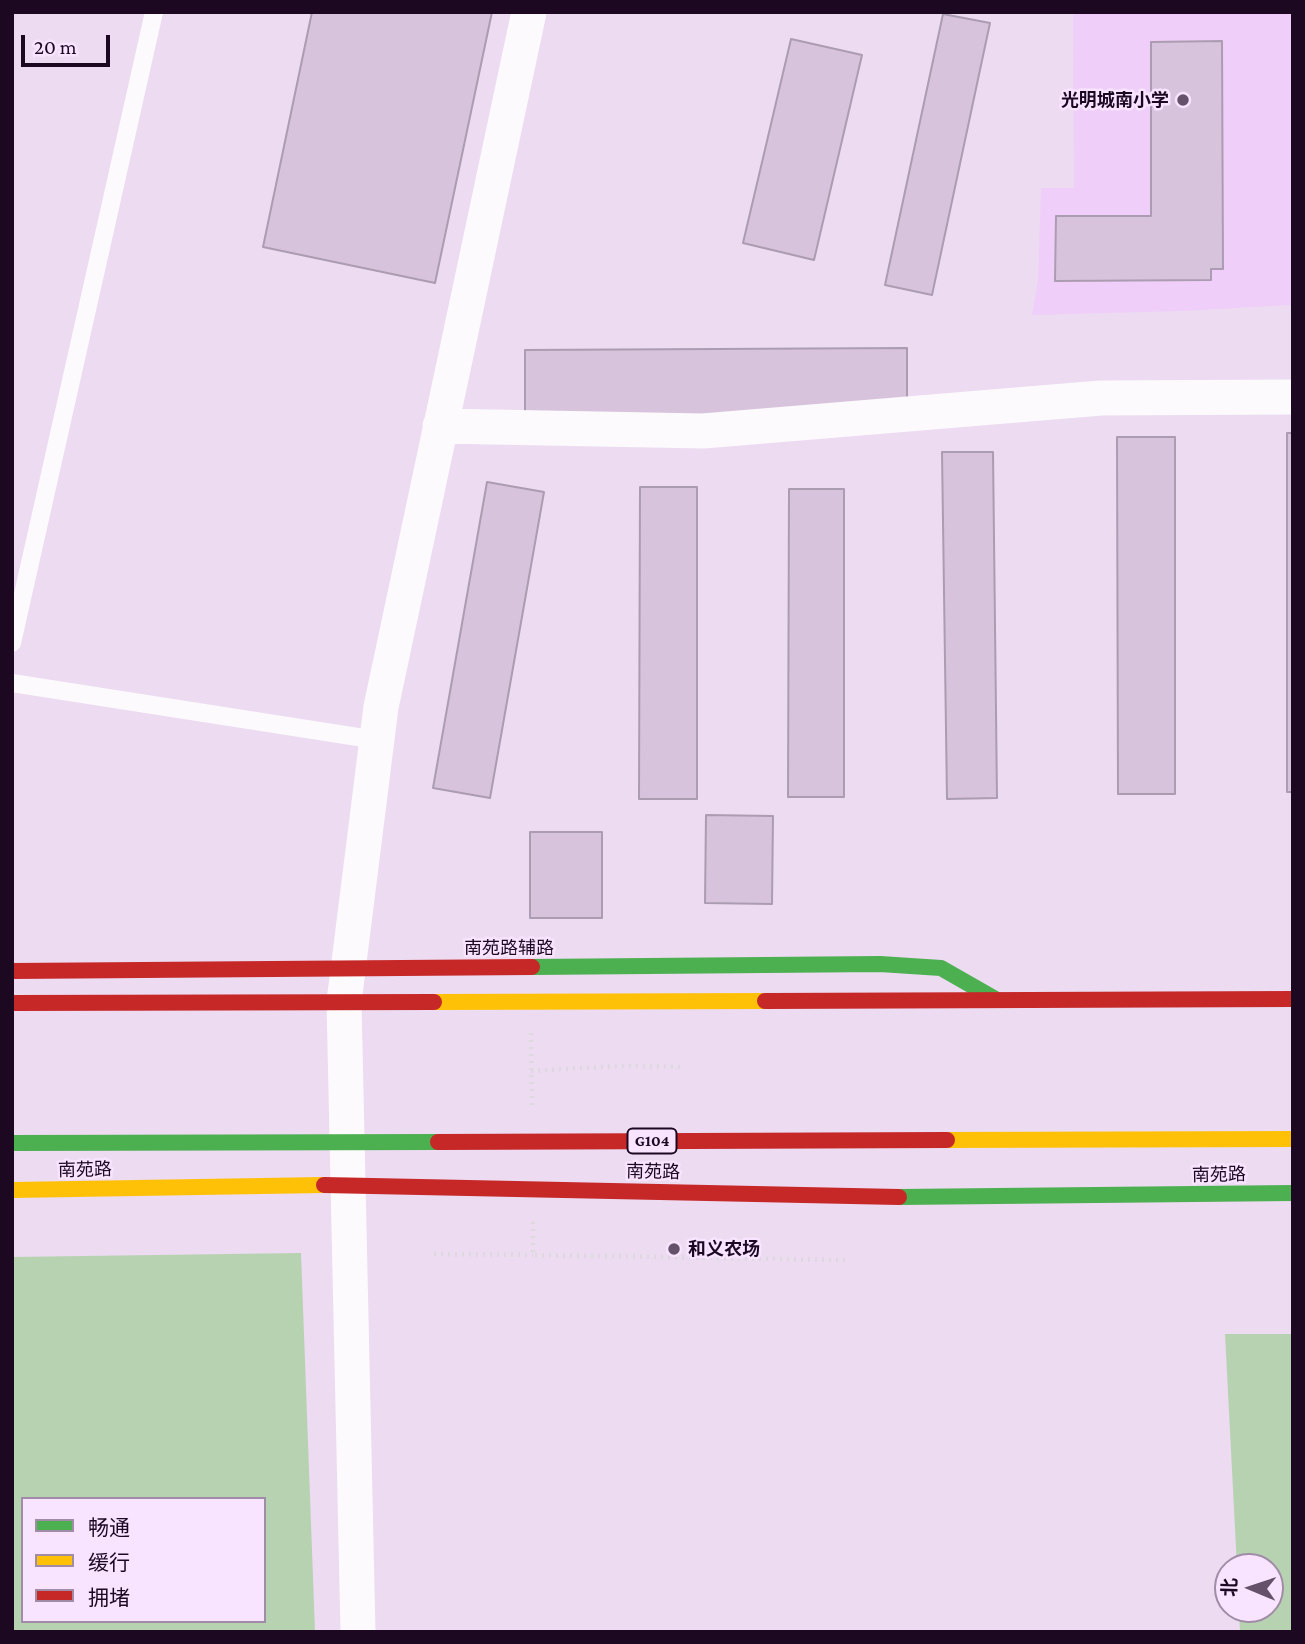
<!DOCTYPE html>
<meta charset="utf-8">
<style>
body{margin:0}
#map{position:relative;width:1305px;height:1644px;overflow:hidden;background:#ecdbf1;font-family:"Crimson Pro","Noto Sans SC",serif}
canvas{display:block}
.frame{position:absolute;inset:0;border:14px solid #1c0921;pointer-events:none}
.legend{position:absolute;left:21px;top:1497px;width:245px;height:126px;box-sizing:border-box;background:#f8e4fe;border:2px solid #a08ca6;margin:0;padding:9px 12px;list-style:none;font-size:21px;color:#1c0921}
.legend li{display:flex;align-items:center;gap:14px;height:35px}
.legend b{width:35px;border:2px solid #a08ca6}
.north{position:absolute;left:1214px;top:1553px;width:70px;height:70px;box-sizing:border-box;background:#f8e4fe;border:2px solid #a08ca6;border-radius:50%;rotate:272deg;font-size:19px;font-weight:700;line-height:28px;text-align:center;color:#1c0921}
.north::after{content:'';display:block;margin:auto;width:24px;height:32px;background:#65526a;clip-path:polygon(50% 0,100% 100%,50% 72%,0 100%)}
.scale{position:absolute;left:21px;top:35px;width:89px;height:32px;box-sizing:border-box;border:4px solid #1c0921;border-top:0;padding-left:9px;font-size:21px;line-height:24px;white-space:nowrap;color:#1c0921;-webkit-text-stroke:5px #f8e4fe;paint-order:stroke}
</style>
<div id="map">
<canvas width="1305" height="1644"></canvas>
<div class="frame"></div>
<ul class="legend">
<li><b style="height:9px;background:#4caf50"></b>畅通</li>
<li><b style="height:9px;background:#ffc107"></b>缓行</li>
<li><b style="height:9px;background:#c62828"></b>拥堵</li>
</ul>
<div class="north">北</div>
<div class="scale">20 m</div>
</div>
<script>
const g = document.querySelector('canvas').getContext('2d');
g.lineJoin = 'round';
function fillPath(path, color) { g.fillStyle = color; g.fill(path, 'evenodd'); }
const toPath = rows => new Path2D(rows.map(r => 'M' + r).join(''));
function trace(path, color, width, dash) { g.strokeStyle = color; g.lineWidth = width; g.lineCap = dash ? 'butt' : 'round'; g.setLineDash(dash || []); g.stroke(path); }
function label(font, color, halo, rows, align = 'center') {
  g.font = font + ' "Crimson Pro","Noto Sans SC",serif'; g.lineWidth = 5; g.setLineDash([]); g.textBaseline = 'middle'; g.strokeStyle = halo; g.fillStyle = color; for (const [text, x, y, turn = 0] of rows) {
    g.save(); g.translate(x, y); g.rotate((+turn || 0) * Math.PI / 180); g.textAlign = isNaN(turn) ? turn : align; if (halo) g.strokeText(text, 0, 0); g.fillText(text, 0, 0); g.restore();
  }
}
fillPath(toPath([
 [1073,12,1293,12,1293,324,1290,305,1183,311,1032,315,1038,279,1041,188,1074,188]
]), '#efcff9');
fillPath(toPath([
 [301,1253,315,1632,12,1632,12,1257],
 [23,1499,264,1499,264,1621,23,1621],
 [1225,1334,1293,1334,1293,1632,1240,1632,1239,1609,1270,1609,1270,1567,1237,1567]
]), '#b7d2b0');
const building = toPath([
 [312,12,492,12,435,283,263,247,312,12],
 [943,14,990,23,932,295,885,285,943,14],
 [791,39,862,55,814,260,743,243,791,39],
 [1222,41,1223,269,1211,269,1211,280,1055,281,1056,216,1151,216,1151,42,1222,41],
 [907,348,907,414,525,416,525,350,907,348],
 [1287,433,1293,433,1293,792,1287,792,1287,433],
 [1117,437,1175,437,1175,794,1118,794,1117,437],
 [942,452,993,452,997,798,947,799,942,452],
 [487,482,544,492,490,798,433,788,487,482],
 [640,487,697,487,697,799,639,799,640,487],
 [789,489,844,489,844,797,788,797,789,489],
 [706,815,773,816,772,904,705,903,706,815],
 [530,832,602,832,602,918,530,918,530,832]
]);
fillPath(building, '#d8c3dd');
trace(building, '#ac9cb1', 2);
trace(toPath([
 [531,1033,532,1108],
 [531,1071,619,1066,682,1067],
 [533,1222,533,1255,849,1260],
 [434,1254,533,1255]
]), '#ded8df', 4.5, [2, 5]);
trace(toPath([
 [12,643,154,12],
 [12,683,377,740]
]), '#fcfafd', 18);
trace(toPath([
 [440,426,703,431,1101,398,1293,397],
 [358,1632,344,1002,381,707,529,12]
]), '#fcfafd', 35);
trace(toPath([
 [532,967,880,964,941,968,997,1000],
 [12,1143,438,1142],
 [899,1197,1293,1193]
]), '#4caf50', 16);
trace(toPath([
 [434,1002,765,1001],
 [947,1140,1293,1139],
 [12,1190,324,1185]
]), '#ffc107', 16);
trace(toPath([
 [12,971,532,967],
 [765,1001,1293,999],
 [12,1003,434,1002],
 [438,1142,947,1140],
 [324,1185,899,1197]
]), '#c62828', 16);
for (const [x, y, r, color] of [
 [1183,100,7,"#65526a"],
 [674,1249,7,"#65526a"]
]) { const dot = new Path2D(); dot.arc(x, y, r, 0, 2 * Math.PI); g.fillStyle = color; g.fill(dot); trace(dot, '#f8e4fe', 2.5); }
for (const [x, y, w] of [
 [652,1141,49]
]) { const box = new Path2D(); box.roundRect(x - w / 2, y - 12.5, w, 25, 5); g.fillStyle = '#f8e4fe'; g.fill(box); trace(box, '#1c0921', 2); }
label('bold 16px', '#1c0921', null, [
 ["G104",652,1141]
]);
label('bold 18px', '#1c0921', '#f8e4fe', [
 ["光明城南小学",1169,100],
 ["和义农场",688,1249,"left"]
], 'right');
label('18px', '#1c0921', '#f8e4fe', [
 ["南苑路辅路",509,948],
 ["南苑路",85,1170,-1],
 ["南苑路",653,1172,1],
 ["南苑路",1219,1175,-1]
]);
</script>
